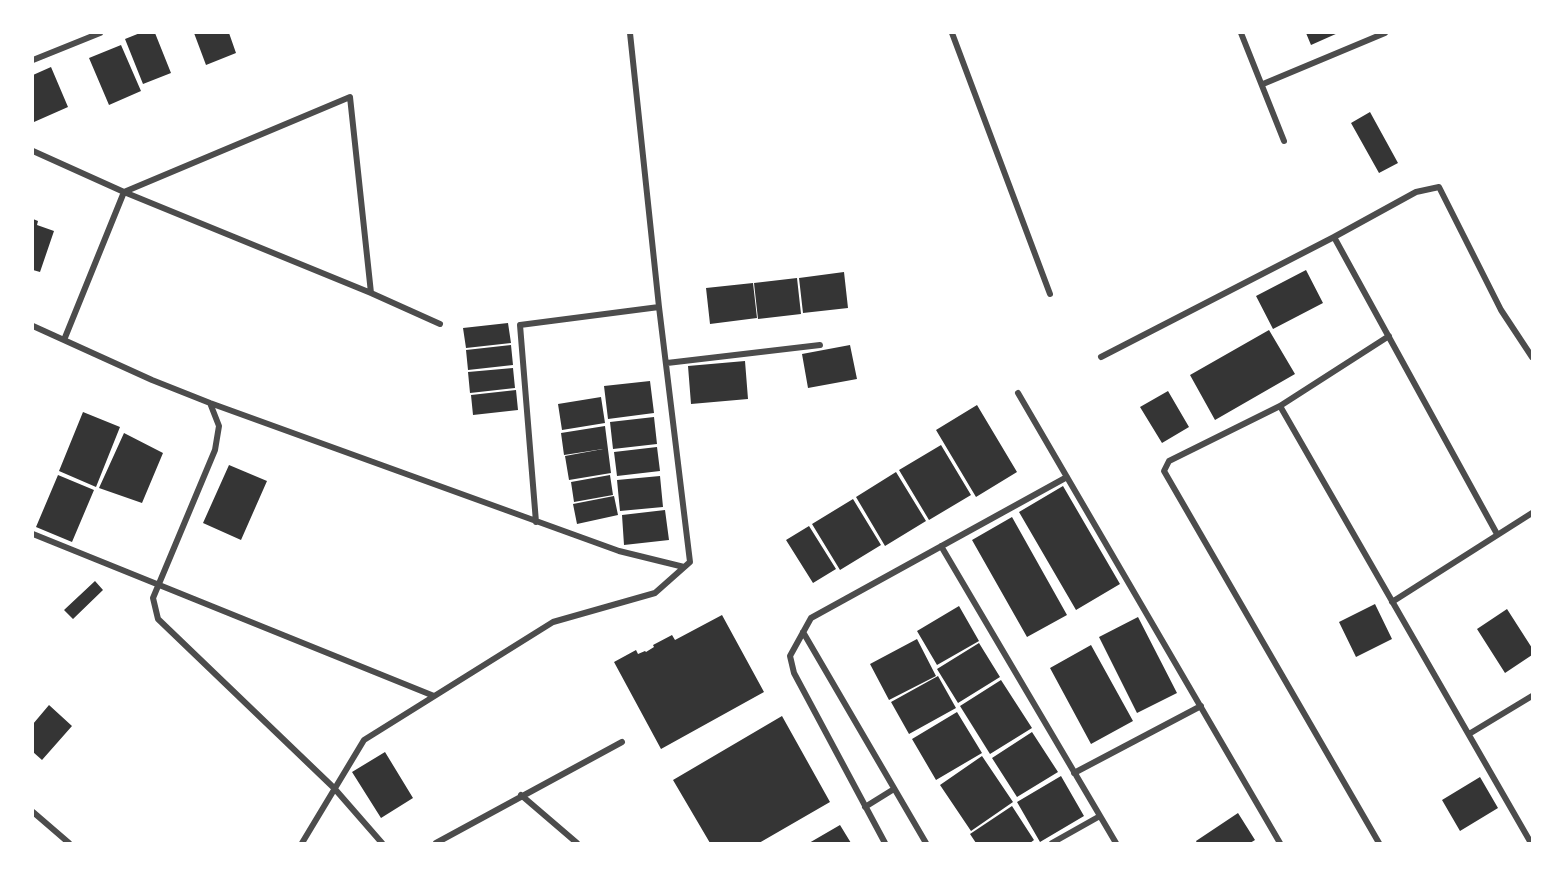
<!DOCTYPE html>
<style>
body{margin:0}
#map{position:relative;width:1565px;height:876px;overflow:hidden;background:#fff;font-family:"Sofia Sans Condensed",sans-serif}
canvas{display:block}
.frame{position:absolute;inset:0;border:34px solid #fff;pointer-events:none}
</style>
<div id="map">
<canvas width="1565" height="876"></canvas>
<div class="frame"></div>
</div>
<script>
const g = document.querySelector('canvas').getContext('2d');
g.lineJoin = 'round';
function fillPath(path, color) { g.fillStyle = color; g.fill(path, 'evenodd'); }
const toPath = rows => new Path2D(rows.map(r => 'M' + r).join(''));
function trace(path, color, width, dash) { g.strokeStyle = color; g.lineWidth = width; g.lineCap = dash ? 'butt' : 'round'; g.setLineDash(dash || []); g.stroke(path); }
fillPath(toPath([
 [140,33,155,33,171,73,143,84,125,39],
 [194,33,229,33,236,53,206,65],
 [1306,33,1338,33,1311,45],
 [121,45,141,91,109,105,89,58],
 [51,67,68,107,34,122,33,75],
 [1370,112,1398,163,1379,173,1351,123],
 [33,219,38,221,37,225,54,231,40,272,33,270],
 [1306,270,1323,303,1273,329,1256,296],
 [844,272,848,308,803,313,799,278],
 [797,278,801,314,758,319,754,283],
 [753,283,757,318,710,324,706,288],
 [508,323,511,343,466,348,463,328],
 [1269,330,1295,374,1215,420,1190,375],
 [511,345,513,365,468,370,466,350],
 [850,345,857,379,808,388,802,354],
 [745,361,748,399,691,404,688,366],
 [513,368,515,388,470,393,468,372],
 [650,381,654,413,608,419,604,386],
 [516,390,518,410,473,415,471,395],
 [1168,391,1189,427,1162,443,1140,407],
 [601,397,605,423,562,430,558,404],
 [977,405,1017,472,976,497,936,430],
 [83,412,120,427,96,487,59,471],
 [654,417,657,444,613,449,610,422],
 [605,426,611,473,569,480,565,456,603,449,564,455,561,433],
 [124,433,163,453,142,503,99,488],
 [941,445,971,495,929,520,899,470],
 [657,447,660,471,617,476,614,452],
 [229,465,267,481,241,540,203,523],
 [896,472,926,521,885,546,856,497],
 [58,475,94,490,72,542,36,527],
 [610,475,613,495,574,502,571,482],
 [660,476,663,507,620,511,617,480],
 [1063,486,1120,584,1076,610,1019,512],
 [614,496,618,515,577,524,573,504],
 [853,499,881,545,840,570,812,524],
 [665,510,669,540,624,545,622,515],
 [1012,517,1067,615,1027,637,972,540],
 [809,526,836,569,813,583,786,540],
 [95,581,103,590,73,619,64,610],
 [1375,604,1392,639,1356,657,1339,622],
 [959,606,979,641,937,665,917,631],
 [1507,609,1532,648,1532,655,1505,673,1477,629],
 [722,615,764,692,661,749,614,662,636,650,638,654,645,651,646,652,654,647,653,645,672,635,675,640],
 [1138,617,1177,693,1137,713,1099,637],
 [917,639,936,676,889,700,870,664],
 [979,643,1000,677,958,703,937,669],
 [1091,645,1133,721,1091,744,1050,668],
 [938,676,956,708,909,734,891,702],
 [1001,680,1032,728,990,754,960,706],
 [49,705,72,726,42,760,33,752,33,724],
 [957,712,982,753,936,780,912,739],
 [782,716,830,802,759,843,710,843,673,780],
 [1032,732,1058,772,1017,797,992,758],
 [385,752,413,798,381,818,352,772],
 [982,756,1013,802,971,831,940,785],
 [1061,776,1084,816,1040,842,1017,802],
 [1480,777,1498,808,1460,831,1442,800],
 [1012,806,1034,840,1030,843,976,843,970,834],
 [1238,813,1255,840,1250,843,1197,843,1196,841],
 [840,825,851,843,809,843]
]), '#353535');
trace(toPath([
 [952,33,1050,294],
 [1241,33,1284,141],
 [33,60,100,33],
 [1263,84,1385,33],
 [33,151,124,192,371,293,440,324],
 [1334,237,1497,534],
 [33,326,152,380,210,403,619,551,684,567],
 [64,340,124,192,350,97,371,293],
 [1101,357,1334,237,1416,192,1439,187,1501,310,1532,357],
 [667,363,820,345],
 [1018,393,1280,843],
 [210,403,219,426,215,450,153,598,158,619,334,788,382,843],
 [1280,406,1531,843],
 [536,522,520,325,659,307],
 [33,534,434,696],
 [941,546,1116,843],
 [1392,602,1532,513],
 [803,632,926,843],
 [1469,734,1532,696],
 [1074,773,1201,706],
 [521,795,577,843],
 [865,807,894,789],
 [33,812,69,843],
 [302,843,364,740,553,622,655,593,690,562,659,307,630,33],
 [436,843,622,742],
 [885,843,794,673,790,656,811,618,1067,477],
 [1052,843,1100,816],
 [1379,843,1164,471,1169,461,1280,406,1389,336]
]), '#4c4c4c', 6);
</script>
